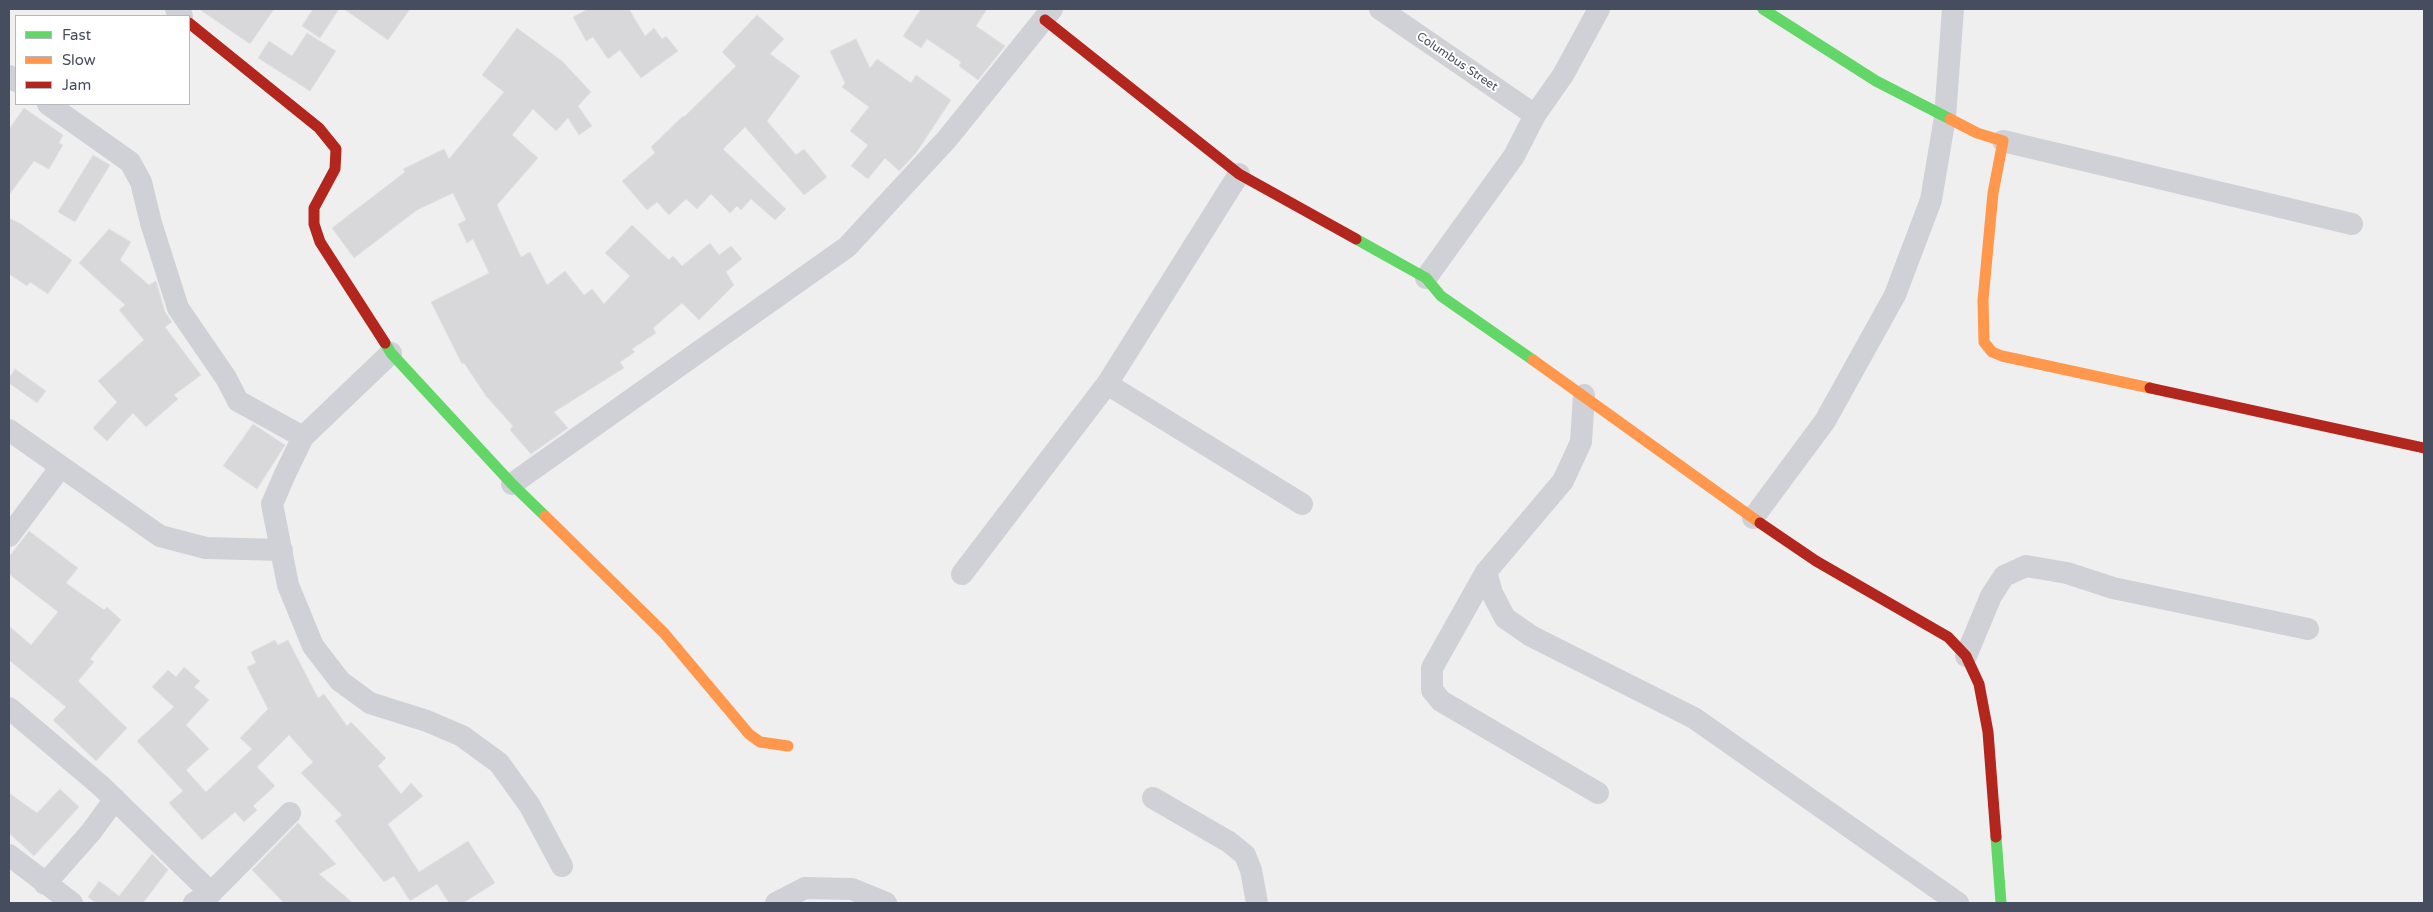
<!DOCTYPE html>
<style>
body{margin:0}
#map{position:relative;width:2433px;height:912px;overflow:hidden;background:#f0efef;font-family:"Varela Round",sans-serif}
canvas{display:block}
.frame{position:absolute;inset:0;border:10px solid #454d5e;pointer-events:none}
.legend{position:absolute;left:15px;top:15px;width:175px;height:90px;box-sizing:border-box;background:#fff;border:1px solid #b5b8bf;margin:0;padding:6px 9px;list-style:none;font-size:15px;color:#454d5e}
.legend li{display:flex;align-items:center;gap:10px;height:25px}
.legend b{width:25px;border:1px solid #b5b8bf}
</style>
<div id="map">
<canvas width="2433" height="912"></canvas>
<div class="frame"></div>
<ul class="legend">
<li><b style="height:6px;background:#63d668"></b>Fast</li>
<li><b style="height:6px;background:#ff974d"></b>Slow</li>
<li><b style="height:6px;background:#b3261e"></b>Jam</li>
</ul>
</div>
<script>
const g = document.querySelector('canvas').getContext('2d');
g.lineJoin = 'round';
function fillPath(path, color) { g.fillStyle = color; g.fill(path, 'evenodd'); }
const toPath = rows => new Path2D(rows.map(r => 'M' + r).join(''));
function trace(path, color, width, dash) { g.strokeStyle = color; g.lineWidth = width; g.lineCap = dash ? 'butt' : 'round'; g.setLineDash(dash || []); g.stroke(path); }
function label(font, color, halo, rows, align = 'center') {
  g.font = font + ' "Varela Round",sans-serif'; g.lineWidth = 4; g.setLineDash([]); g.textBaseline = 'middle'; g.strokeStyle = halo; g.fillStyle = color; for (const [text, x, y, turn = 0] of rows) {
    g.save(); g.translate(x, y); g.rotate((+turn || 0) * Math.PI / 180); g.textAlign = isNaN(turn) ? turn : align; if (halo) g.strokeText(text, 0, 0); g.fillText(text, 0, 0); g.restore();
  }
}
const building = toPath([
 [199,9,274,9,250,44,199,9],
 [313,9,339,9,320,38,302,26,313,9],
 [344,9,410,9,388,40,344,9],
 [588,9,629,9,645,36,654,28,662,39,666,36,678,51,641,78,620,50,608,59,593,37,586,41,573,17,588,9],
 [921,9,987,9,976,26,1005,46,978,80,959,66,961,62,927,39,921,48,903,36,921,9],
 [757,15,784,39,770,54,800,76,767,121,796,155,804,149,827,177,804,195,745,127,723,149,786,209,775,220,751,199,741,210,737,206,730,213,711,194,697,209,686,199,669,215,657,202,647,210,622,181,655,153,651,147,683,116,684,117,736,66,722,52,757,15],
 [517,28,562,61,591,92,578,106,592,126,579,135,568,118,556,131,533,109,512,135,538,158,497,205,521,257,530,252,547,285,565,271,584,295,592,289,604,304,630,276,605,253,632,225,669,260,673,256,682,266,710,243,719,255,731,246,742,259,726,272,734,285,699,320,682,303,653,328,656,333,632,349,635,352,620,362,624,368,554,412,568,428,531,454,510,430,513,426,486,396,464,363,462,364,431,302,489,273,473,239,467,243,458,224,466,220,453,193,417,210,354,258,332,228,405,172,403,169,444,149,449,159,504,92,482,75,517,28],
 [307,33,336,51,310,91,258,58,269,41,292,56,307,33],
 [856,39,870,68,877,59,911,83,916,75,951,100,916,153,899,171,885,158,868,179,851,166,868,145,850,131,869,107,842,87,845,83,830,51,856,39],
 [24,108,63,135,59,143,63,145,49,169,34,161,9,195,9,129,24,108],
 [93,155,110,165,75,222,58,212,93,155],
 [9,218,21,224,72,260,48,294,30,282,27,286,9,274,9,218],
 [109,229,131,242,120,260,149,285,156,281,165,312,172,322,165,327,201,375,174,395,178,399,146,427,133,413,107,441,93,428,117,402,98,381,144,340,119,310,125,305,79,263,109,229],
 [15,369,46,391,37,403,9,383,9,378,15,369],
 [253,424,285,445,257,489,223,466,253,424],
 [29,531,78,568,66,583,104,610,107,607,121,620,90,659,94,662,78,681,127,728,96,761,53,720,66,707,9,660,9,626,31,645,58,612,9,574,9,557,29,531],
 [275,640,278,645,288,640,318,698,324,694,347,726,351,722,386,758,378,766,401,794,411,783,423,796,388,824,419,872,468,841,495,883,463,903,449,903,437,884,410,901,394,876,384,882,335,821,342,815,301,773,313,762,289,735,257,767,275,786,253,806,257,810,244,822,235,812,202,840,169,803,183,791,137,741,174,707,152,687,168,670,176,677,184,667,200,681,194,687,209,700,186,725,209,749,186,770,206,792,252,749,240,738,268,709,247,667,256,663,251,652,275,640],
 [60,789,79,807,34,856,9,833,9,793,37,813,60,789],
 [298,823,336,864,319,874,353,903,284,903,252,870,298,823],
 [152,854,168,870,143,903,96,903,88,897,99,881,119,896,152,854]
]);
fillPath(building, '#d8d8db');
trace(building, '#e1e1e2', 1);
trace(toPath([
 [176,9,182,16],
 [1380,9,1535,115],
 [9,76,16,81],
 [48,104,130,162,141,182,151,223,178,308,226,378,238,401,303,437],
 [2003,141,2352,224],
 [1426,278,1514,156,1535,115,1563,75,1599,9],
 [391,353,303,437,286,472,272,504,288,585,313,646,340,681,370,703,427,721,462,736,499,763,530,806,562,866],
 [1107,384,1302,504],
 [1584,395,1581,442,1563,481,1486,572,1432,668,1432,690,1441,701,1598,793],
 [9,430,160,536,206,548,282,550],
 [512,484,847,247,947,139,1052,9],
 [1753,518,1825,421,1895,295,1931,200,1945,117,1953,9],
 [9,536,60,468],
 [1486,572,1492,593,1505,618,1531,636,1694,718,1958,903],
 [962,574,1107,384,1239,174],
 [1966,656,1991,596,2004,576,2026,566,2067,573,2113,588,2308,629],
 [9,708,101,786,211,893],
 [1153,798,1229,842,1245,855,1251,870,1257,903],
 [9,855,72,903],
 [45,884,91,832,115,799],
 [194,903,211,893,290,813],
 [776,903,805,888,852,889,886,903]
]), '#d0d1d6', 22);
trace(toPath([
 [1763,9,1876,81,1950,119],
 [1356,239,1426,278,1441,296,1533,360],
 [385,343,391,353,512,484,545,516],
 [1996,837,2001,903]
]), '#63d668', 11);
trace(toPath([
 [1950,119,1977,133,2003,141,1993,193,1983,300,1984,342,1992,352,2002,356,2150,388],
 [1533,360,1760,523],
 [545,516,664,633,749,734,760,742,788,746]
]), '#ff974d', 11);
trace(toPath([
 [1045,20,1239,174,1356,239],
 [189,23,319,128,336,149,335,169,314,208,314,224,320,242,385,343],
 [2150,388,2424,448],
 [1760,523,1816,561,1948,637,1966,656,1979,684,1988,732,1996,837]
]), '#b3261e', 11);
label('12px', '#454d5e', '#fff', [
 ["Columbus Street",1457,62,34]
]);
</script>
